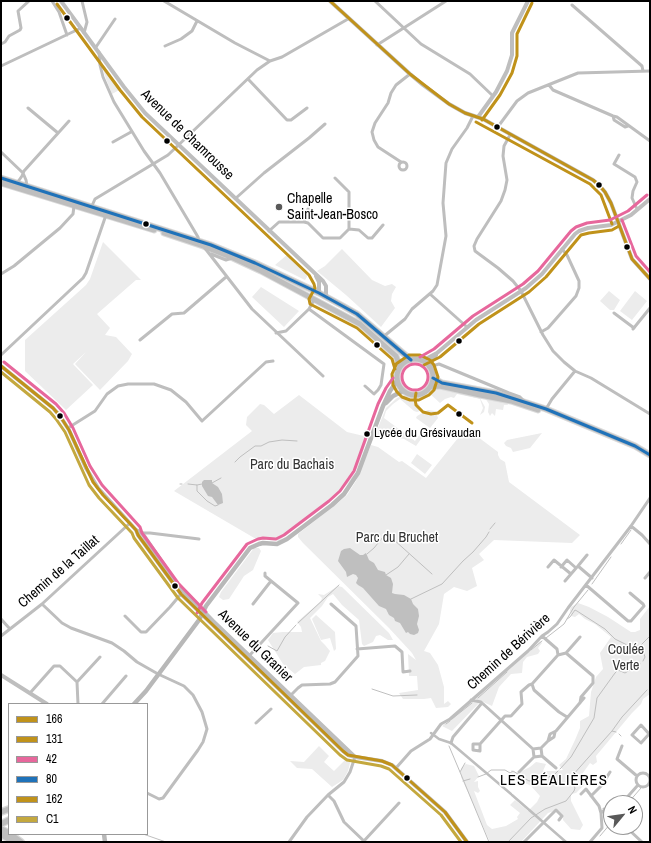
<!DOCTYPE html>
<meta charset="utf-8">
<style>
body{margin:0}
#map{position:relative;width:651px;height:843px;overflow:hidden;background:#fff;font-family:"Archivo Narrow",sans-serif}
canvas{display:block}
.frame{position:absolute;inset:0;border:2px solid #000;pointer-events:none}
.legend{position:absolute;left:8px;top:703px;width:140px;height:132px;box-sizing:border-box;background:#fff;border:1px solid #999;margin:0;padding:5px 7px;list-style:none;font-size:12px;color:#000}
.legend li{display:flex;align-items:center;gap:8px;height:20px}
.legend b{width:20px;border:1px solid #999}
.north{position:absolute;left:603px;top:795px;width:40px;height:40px;box-sizing:border-box;background:#fff;border:1px solid #999;border-radius:50%;rotate:61deg;font-size:11px;font-weight:700;line-height:16px;text-align:center;color:#000}
.north::after{content:'';display:block;margin:auto;width:14px;height:18px;background:#595959;clip-path:polygon(50% 0,100% 100%,50% 72%,0 100%)}
</style>
<div id="map">
<canvas width="651" height="843"></canvas>
<div class="frame"></div>
<ul class="legend">
<li><b style="height:5px;background:#c0921a"></b>166</li>
<li><b style="height:5px;background:#c0921a"></b>131</li>
<li><b style="height:5px;background:#e7679c"></b>42</li>
<li><b style="height:5px;background:#1f72b9"></b>80</li>
<li><b style="height:5px;background:#c0921a"></b>162</li>
<li><b style="height:5px;background:#c4a83e"></b>C1</li>
</ul>
<div class="north">N</div>
</div>
<script>
const g = document.querySelector('canvas').getContext('2d');
g.lineJoin = 'round';
function fillPath(path, color) { g.fillStyle = color; g.fill(path, 'evenodd'); }
const toPath = rows => new Path2D(rows.map(r => 'M' + r).join(''));
function trace(path, color, width, dash) { g.strokeStyle = color; g.lineWidth = width; g.lineCap = dash ? 'butt' : 'round'; g.setLineDash(dash || []); g.stroke(path); }
function label(font, color, halo, rows, align = 'center') {
  g.font = font + ' "Archivo Narrow",sans-serif'; g.lineWidth = 3; g.setLineDash([]); g.textBaseline = 'middle'; g.strokeStyle = halo; g.fillStyle = color; for (const [text, x, y, turn = 0] of rows) {
    g.save(); g.translate(x, y); g.rotate((+turn || 0) * Math.PI / 180); g.textAlign = isNaN(turn) ? turn : align; if (halo) g.strokeText(text, 0, 0); g.fillText(text, 0, 0); g.restore();
  }
}
fillPath(toPath([
 [105,67,121,89,112,94,106,79,103,69],
 [103,242,141,280,136,280,97,314,110,328,105,335,116,337,132,354,128,361,100,390,75,364,86,352,73,364,93,385,66,410,25,371,25,340,86,285,90,279],
 [342,249,372,280,385,286,392,284,396,287,392,294,391,301,395,308,381,327,346,295,317,271,325,266],
 [288,254,308,275,305,280,275,265],
 [261,287,299,311,284,327,252,297],
 [609,291,620,300,614,310,610,310,600,301],
 [635,291,647,301,632,320,620,311],
 [434,388,480,398,485,407,484,412,480,415,483,408,480,399,476,398,457,394,454,398,451,397,445,399,440,403,429,393],
 [299,395,347,432,368,437,359,464,352,479,341,491,328,503,301,522,279,541,256,539,174,491,252,431,246,425,247,417,260,404,264,405,274,414],
 [402,396,405,396,419,404,421,409,420,411,417,412,414,411,400,399,393,404,386,411,384,418,415,441,423,430,426,432,416,446,404,439,385,435,384,438,375,435,386,408,397,398],
 [485,398,507,402,508,405,504,405,503,410,496,409,495,416,492,413,490,416,488,412,489,404],
 [428,410,435,411,437,415,438,418,430,428,416,418,417,416],
 [466,428,498,452,498,455,500,459,505,462,509,482,580,535,572,543,494,540,479,554,484,560,472,568,477,586,467,591,454,587,444,594,439,624,424,651,430,653,438,665,444,687,444,704,448,701,451,704,448,707,436,708,431,698,424,699,403,699,399,693,418,690,417,676,409,676,408,654,416,660,412,653,389,628,303,543,298,537,298,534,338,503,347,495,356,481,371,445,378,447,399,462,402,461,426,478],
 [542,433,530,448,513,452,511,448,506,446,504,443,507,440],
 [417,454,432,465,425,474,411,463],
 [254,548,259,548,261,551,253,570,244,576,229,599,223,600,219,597,221,592],
 [338,586,342,587,389,633,393,640,388,640,380,635,376,636,373,642,364,646,362,644,359,620,342,605,333,594,328,597,322,606,310,618,321,641,325,645,330,651,325,661,321,663,321,665,304,667,295,674,283,664,268,640,273,633,283,632,302,632,301,627,297,622,321,601,322,598,318,594,324,595],
 [578,603,589,607,608,617,631,632,635,632,640,630,640,619,650,606,650,694,643,699,641,704,632,713,596,756,597,762,593,765,590,763,580,777,585,784,576,793,571,794,571,801,583,825,580,830,571,829,563,820,563,816,557,810,548,813,521,842,490,842,461,777,461,768,466,764,474,766,479,776,474,782,478,781,478,787,480,791,478,793,474,791,487,825,492,829,506,826,518,819,517,817,520,813,510,805,515,800,528,811,537,802,540,796,531,786,523,782,512,780,511,770,518,773,530,767,536,762,546,764,543,771,554,771,563,770,559,765,566,759,575,740,580,728,580,721,589,716,591,692,596,677,603,669,600,653,611,637,595,624,585,619,579,614,575,617,571,616,570,610,571,607],
 [316,615,335,632,336,649,334,651,330,638,321,640,312,619],
 [540,641,542,643,538,648,540,651,538,654,527,657,523,662,522,673,511,674,499,687,492,706,481,701,452,731,442,726],
 [319,746,329,756,324,762,334,771,347,758,351,759,348,771,343,780,332,787,312,769,297,768,290,761,304,762]
]), '#ececec');
fillPath(toPath([
 [204,480,212,480,212,483,218,487,222,494,223,503,218,505,212,497,208,496,202,486,202,482],
 [350,548,360,555,363,555,366,553,369,560,374,563,378,570,385,572,386,575,391,578,393,584,392,593,395,594,404,595,411,599,413,604,418,609,419,616,417,624,419,630,418,633,414,635,410,634,408,632,406,633,400,623,395,621,394,618,389,615,386,609,379,606,363,588,358,585,356,583,358,578,356,575,353,574,347,577,346,572,338,561,341,551,344,549]
]), '#bfbfbf');
trace(toPath([
 [235,462,240,457,255,446,261,446,269,442,282,440,297,441],
 [212,483,221,478],
 [180,484,182,484],
 [188,484,197,485,197,491,207,501,215,506,218,505],
 [197,485,202,484],
 [490,529,495,523],
 [393,539,432,574],
 [621,544,631,530],
 [367,554,374,548,383,537],
 [386,575,398,567,409,554],
 [592,584,611,557],
 [411,599,442,584,463,561,473,552,486,537,489,532],
 [567,619,570,617,575,610,577,611,605,629,615,639,631,647],
 [298,623,339,585],
 [546,638,564,624,574,607,588,590],
 [268,646,277,651,285,637,296,625],
 [636,646,640,646,650,636],
 [641,646,645,657,643,661],
 [531,650,542,641],
 [372,689,393,696,417,695],
 [478,698,507,672],
 [452,719,472,703],
 [446,724,450,721],
 [612,731,622,717,647,690],
 [619,734,621,736],
 [449,746,460,772],
 [465,763,460,772,489,842],
 [560,769,571,757,594,718,597,698,615,673,618,670,625,673,640,664],
 [572,776,612,731,616,732],
 [478,777,486,774,491,770,505,770,510,773,513,771,529,781,553,776,558,771],
 [463,781,470,779],
 [628,803,641,788],
 [143,834,166,842],
 [600,836,611,823],
 [508,842,531,818,545,809,566,801,574,791,575,788,570,779]
]), '#bfbfbf', 1);
const primary = toPath([
 [1,178,211,245,255,263,319,293,343,306,357,314,411,360],
 [1,183,154,230],
 [164,233,203,246,233,258,261,271,360,324,396,356,400,367],
 '397 377a18 18 0 1 1 36 0a18 18 0 1 1-36 0Z',
 [433,378,442,383,496,393,546,409,635,446,650,455],
 [430,387,440,386,480,395,511,401,538,410]
]);
const trunk = toPath([
 [1,812,9,809],
 [1,824,9,820],
 [1,829,9,833],
 [1,834,13,842],
 [10,834,21,842]
]);
trace(primary, '#dbdbdb', 7);
trace(trunk, '#dbdbdb', 8);
trace(toPath([
 [431,733,439,739,451,743,511,794],
 [512,795,566,842]
]), '#bebebe', 2.5);
trace(toPath([
 [52,1,59,12,67,35],
 [82,1,87,22,84,33],
 [164,1,235,43,270,61],
 [375,1,421,44,470,74,493,96],
 [572,5,642,66,643,71],
 [1,44,5,42,9,36,20,30,21,28,18,11,29,1],
 [377,45,446,1],
 [165,46,181,39,192,31,197,21],
 [96,47,115,19],
 [99,52,100,65,103,77,114,102,144,151,160,173,198,237,199,241],
 [1,66,81,28],
 [248,79,287,120,291,120,307,108],
 [549,85,553,90,613,116,617,117,650,141],
 [28,108,58,133],
 [613,116,614,120,625,127,628,126],
 [497,128,517,101,528,93,578,73,650,71],
 [510,135,504,146,503,156,507,180,505,190,501,201,477,239,474,246,475,251,498,268,513,281,521,291,543,335,553,351,564,362,575,371,591,378,650,414],
 [113,142,131,132],
 [1,152,23,173,26,180,27,186],
 [619,155,614,164,635,177,637,182,633,191,632,198,637,209],
 '399 166a4 4 0 1 1 8 0a4 4 0 1 1-8 0Z',
 [401,162,378,147,374,140,372,132,375,123,388,103,391,93,396,85,410,74],
 [17,183,22,176,24,171,69,121],
 [236,198,264,173,309,138,325,124],
 [91,208,95,199,168,155,257,70,270,61,282,57,348,19],
 [304,222,308,209],
 [349,229,359,230,368,238,372,238,383,225],
 [269,231,279,222,304,222,308,223,323,238,340,238,349,229,349,192,335,178],
 [204,247,252,309,323,376],
 [211,254,226,260,232,258],
 [1,274,14,266,60,228,73,214,74,206],
 [430,294,467,327],
 [309,309,384,364,381,385,378,390,374,394,365,386],
 [614,313,634,328],
 [633,329,650,308],
 [541,332,548,328,576,296,579,288,579,281,567,255,562,249],
 [276,333,286,331,309,309,314,300],
 [383,337,405,319,412,309,433,291,437,285,446,236,443,203,446,163,452,149,467,128,473,116],
 [140,340,172,314,184,313,226,277],
 [1,355,83,278,86,273,106,215],
 [429,367,439,364,509,393,520,397,524,401],
 [546,409,552,399,575,371],
 [68,428,95,411,107,394,118,386,128,384,154,384,171,390,186,402,202,421,266,362,273,361],
 [631,526,642,535,650,544],
 [141,533,150,533,199,539],
 [587,555,578,566,592,578],
 [548,567,554,560,571,574],
 [561,567,567,560,576,568],
 [645,578,650,572],
 [565,581,577,567],
 [586,585,628,621,631,621,644,606,643,604,630,593],
 [42,604,62,623,71,628,112,643,124,651,137,662,158,674,184,686,193,695,202,712,207,729,203,742,198,750,163,798,159,799,147,793],
 [253,604,271,581],
 [125,616,141,632,146,632,170,607,181,594],
 [1,619,10,629],
 [1,636,42,604,130,523],
 [542,636,557,649,558,655],
 [357,649,395,646,402,652,403,672,410,671],
 [566,653,593,676,593,683,581,697,580,703],
 [249,656,298,603,265,576,265,573],
 [77,682,78,704],
 [532,684,534,690,559,712,567,717],
 [30,693,54,666,60,666,77,682,100,657],
 [290,696,298,688,302,685,330,684,335,682,358,656,356,626,331,604],
 [471,700,481,702,533,749],
 [102,704,126,676],
 [256,723,271,709],
 [649,734,641,743,632,735,641,725,650,735],
 [548,741,554,737,555,732],
 [451,743,453,737,482,703],
 [480,744,473,744,473,750,480,751,480,744,505,716,511,716,522,704,521,692,529,685,532,684,558,655,566,653,580,637],
 [622,746,617,759,637,776],
 [541,748,548,741,550,734,556,731,584,698],
 [541,748,542,756,534,757,533,749,541,748],
 [542,756,556,768],
 [396,768,411,751,430,739,441,724,450,719,528,651,542,636,548,632,557,624,568,608,631,526,650,498],
 [519,772,534,757],
 '636 780a7 7 0 1 1 14 0a7 7 0 1 1-14 0Z',
 [581,794,586,789,599,806,601,813],
 [328,795,334,801,344,822,365,842],
 [591,796,602,785,610,772],
 [622,803,638,785],
 [604,809,611,815],
 [626,827,642,842],
 [289,842,307,817,328,795,344,782,350,772,355,757],
 [363,842,399,803],
 [524,842,556,810,562,816,559,820],
 [590,842,602,828,601,813,611,805]
]), '#bebebe', 3);
trace(toPath([
 [61,1,124,87,145,113,323,281,326,286,326,296],
 [330,1,410,74,423,85,449,104,465,113,483,119,593,180,599,185,605,192,611,203,632,259,650,279],
 [478,117,496,92,507,71,512,55,512,33,528,1],
 [316,276,319,282,319,293],
 [422,361,437,353,476,320,526,288,542,274,575,234,579,231,588,228,611,225,631,215,650,199],
 [1,366,53,408,60,416,69,430,86,468,98,488,136,530,142,533,177,584,213,621,355,757],
 [429,367,430,363,436,355],
 [136,530,138,535,181,594,343,751,348,755,355,757,382,761,392,765,445,812,467,842],
 [1,675,47,704]
]), '#bebebe', 4);
trace(toPath([
 [386,403,393,396,403,391],
 [134,704,146,691,199,620,206,606,250,548,259,544,263,543,277,544,287,539,332,505,344,494,358,473,383,406,390,391,397,381],
 [104,834,105,842]
]), '#b8b8b8', 4.5);
trace(primary, '#bebebe', 5);
trace(trunk, '#bebebe', 5.5);
trace(toPath([
 [330,1,410,74,449,104,465,113,483,119,593,180,599,185,605,192,611,203,632,259,650,279]
]), '#c0921a', 3);
trace(toPath([
 [57,4,120,90,142,117,309,275,314,284,315,288,309,299,310,304,357,328,392,359,395,369],
 [482,120,500,95,512,73,517,56,517,34,532,3],
 [476,122,590,184,601,195,612,224],
 [396,365,392,374,393,385,397,392,402,397,410,400,419,400,429,395,434,390,438,377,434,365,430,360,420,355,409,355,396,364],
 [424,365,440,357,479,324,529,292,546,277,581,235,589,233,612,230,619,226],
 [416,393,415,399,416,405,423,412,431,414,438,413,448,405,472,423]
]), '#c0921a', 3);
trace(toPath([
 [622,220,636,256,650,272],
 [420,357,434,349,473,316,523,284,538,271,571,231,576,227,587,223,610,220,628,211,647,195],
 [4,362,56,404,64,413,73,428,90,466,102,485,140,527,142,533,178,583,206,612],
 '402 377a13 13 0 1 1 26 0a13 13 0 1 1-26 0Z',
 [197,613,202,603,247,544,258,539,263,538,276,539,284,535,329,501,340,491,354,471,378,404,386,388,393,378]
]), '#e7679c', 3);
trace(toPath([
 [1,178,211,245,255,263,319,293,357,314,411,360],
 [433,378,442,383,496,393,546,409,635,446,650,455]
]), '#1f72b9', 3);
trace(toPath([
 [1,366,53,408,60,416,69,430,93,482,103,495,136,530,138,535,181,594,343,751,348,755,382,761,392,765,445,812,467,842]
]), '#c0921a', 3);
trace(toPath([
 [1,372,50,412,56,419,65,432,89,485,99,498,132,533,134,538,178,598,340,755,347,760,381,766,389,769,441,815,461,842]
]), '#c4a83e', 3);
for (const [x, y, r, color] of [
 [67,18,3.5,"#000"],
 [497,127,3.5,"#000"],
 [167,141,3.5,"#000"],
 [599,185,3.5,"#000"],
 [279,207,4,"#595959"],
 [146,224,3.5,"#000"],
 [627,247,3.5,"#000"],
 [459,341,3.5,"#000"],
 [377,345,3.5,"#000"],
 [459,414,3.5,"#000"],
 [60,416,3.5,"#000"],
 [367,434,3.5,"#000"],
 [175,586,3.5,"#000"],
 [407,778,3.5,"#000"]
]) { const dot = new Path2D(); dot.arc(x, y, r, 0, 2 * Math.PI); g.fillStyle = color; g.fill(dot); trace(dot, '#fff', 1.5); }
label('13px', '#000', '#fff', [
 ["Lycée du Grésivaudan",374,434]
], 'left');
label('14px', '#000', '#fff', [
 ["Avenue de Chamrousse",187,135,44],
 ["Chemin de la Taillat",59,572,-41],
 ["Avenue du Granier",255,646,44],
 ["Chemin de Bérivière",509,652,-42]
]);
label('14px', '#000', '#fff', [
 ["Chapelle",287,199],
 ["Saint-Jean-Bosco",287,215]
], 'left');
label('14px', '#333', '#fff', [
 ["Parc du Bachais",292,465],
 ["Parc du Bruchet",397,538],
 ["Coulée",626,650],
 ["Verte",626,666]
]);
g.letterSpacing = '1px';
label('15px', '#000', '#fff', [
 ["LES BÉALIÈRES",554,781]
]);
g.letterSpacing = '0px';
</script>
